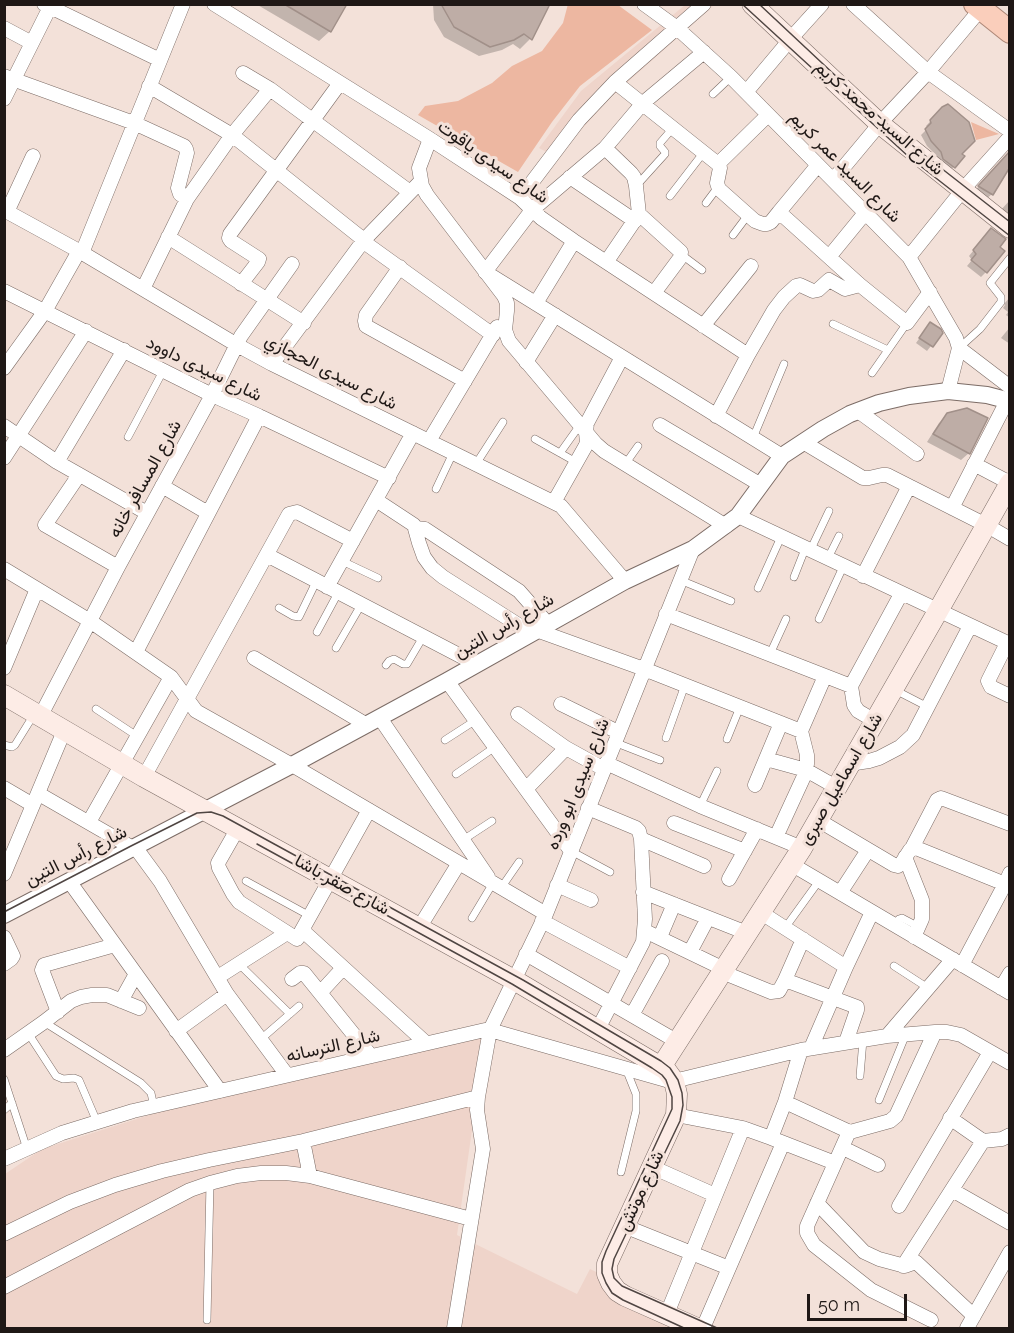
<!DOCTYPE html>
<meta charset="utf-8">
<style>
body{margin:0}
#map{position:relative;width:1014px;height:1333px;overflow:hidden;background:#f3e1d9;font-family:Raleway,sans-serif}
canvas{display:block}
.frame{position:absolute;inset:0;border:6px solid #1f1816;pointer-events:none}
.scale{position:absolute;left:807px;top:1294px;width:100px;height:27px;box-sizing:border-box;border:3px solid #1f1816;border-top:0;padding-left:8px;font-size:18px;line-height:21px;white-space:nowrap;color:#1f1816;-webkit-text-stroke:4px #f3e1d9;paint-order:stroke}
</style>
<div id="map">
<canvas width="1014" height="1333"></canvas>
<div class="frame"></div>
<div class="scale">50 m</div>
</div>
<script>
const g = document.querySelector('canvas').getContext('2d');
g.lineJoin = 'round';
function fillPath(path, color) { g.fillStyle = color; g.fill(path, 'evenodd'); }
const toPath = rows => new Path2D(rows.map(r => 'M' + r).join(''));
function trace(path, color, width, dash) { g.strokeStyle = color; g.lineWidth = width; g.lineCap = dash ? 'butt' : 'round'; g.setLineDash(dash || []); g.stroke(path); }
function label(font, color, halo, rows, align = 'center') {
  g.font = font + ' Raleway,Vazirmatn,sans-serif'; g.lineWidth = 6; g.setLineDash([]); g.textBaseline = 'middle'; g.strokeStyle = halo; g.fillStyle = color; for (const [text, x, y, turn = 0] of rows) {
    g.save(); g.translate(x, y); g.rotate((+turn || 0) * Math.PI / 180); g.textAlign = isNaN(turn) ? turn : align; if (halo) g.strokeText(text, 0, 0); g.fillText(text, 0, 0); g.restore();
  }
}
fillPath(toPath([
 [685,5,714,5,612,96,556,157,539,148,581,91],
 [486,1032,457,1235,577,1294,590,1269,712,1328,5,1328,5,1174,42,1149,165,1110]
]), '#efd4ca');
fillPath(toPath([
 [568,4,618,5,652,30,580,86,552,122,518,172,418,115,425,106,458,101,492,83,512,66,542,51,563,23],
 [971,122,999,134,976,140]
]), '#edb7a1');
fillPath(toPath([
 [256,4,346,4,330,31,319,41],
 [433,4,548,4,530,39,520,49,513,44,502,50,479,56,444,37,434,20],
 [938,113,960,154,963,156,949,172,939,164,937,156,927,146,921,135,928,128,926,126],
 [1010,152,1010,169,1002,171,992,194,985,200,972,194],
 [1010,200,1010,212,1006,216,1000,211],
 [986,235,986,272,981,277,967,266,972,260,969,256],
 [1010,297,1010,318,1006,315,1008,312,1003,308,1005,305,1004,304],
 [1010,327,1010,344,1001,338],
 [926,329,941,333,927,351,916,343],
 [948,415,969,453,961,460,927,442,939,423]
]), '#0003');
const building = toPath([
 [284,4,347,4,331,32,284,4],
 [441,4,550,4,532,40,524,34,514,40,490,47,454,27,441,4],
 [948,104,969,122,975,141,962,154,965,156,955,168,943,159,941,152,931,141,925,129,931,123,930,120,942,107,948,104],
 [1010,151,1010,167,993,195,978,186,1010,151],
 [991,228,1006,239,1000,247,1005,251,987,273,971,260,976,254,973,250,991,228],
 [930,322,941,329,943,333,933,347,919,338,930,322],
 [967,408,988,418,970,454,933,434,947,413,967,408]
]);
fillPath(building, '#beada6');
trace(building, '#a19089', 1.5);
const service = toPath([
 [713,94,731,77],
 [637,185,665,154,665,152,660,146,660,143,673,128],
 [670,196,704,152],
 [706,203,718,187],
 [733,235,748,215],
 [682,255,702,270],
 [833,324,888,350],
 [959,348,980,329,1001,302,1001,297,990,283,1010,258],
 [872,373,907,323],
 [128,437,163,371],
 [753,438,784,364],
 [535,439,576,462],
 [560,453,580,425],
 [626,463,638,446],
 [476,464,503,422],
 [436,489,453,453],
 [810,551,829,511],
 [828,558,839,536],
 [342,561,378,578],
 [794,577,805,549],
 [680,580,731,601],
 [758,588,781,537],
 [279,608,293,616,299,617,316,582],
 [819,619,843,567],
 [317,632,338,593],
 [336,648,361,605],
 [770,654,786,619],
 [386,665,389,661,394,659,403,664,407,664,423,637],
 [895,690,928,707],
 [96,709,137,736],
 [666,738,685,685],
 [727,739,740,707],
 [445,740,476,720],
 [614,742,660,760],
 [4,745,12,747,15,745,33,716],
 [456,774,495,747],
 [700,806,717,771],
 [463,840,492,821],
 [571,851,610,872],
 [246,881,310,916],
 [501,888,519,862],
 [472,918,493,883],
 [895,925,899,919,902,918,919,927],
 [785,928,819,881],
 [239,964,290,1014],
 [894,966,928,988],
 [44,1022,141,1083,151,1093,154,1107],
 [28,1033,56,1076,63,1079,74,1078,79,1080,97,1122],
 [261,1039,299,1006],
 [860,1076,863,1040],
 [4,1079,27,1149],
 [879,1100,906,1034],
 [4,1110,12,1103],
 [621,1172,636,1111,636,1094,626,1069],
 [207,1320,210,1183]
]);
const minor = toPath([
 [44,4,160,60],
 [214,4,430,139,520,198,541,218,574,241,748,355],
 [644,4,677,28,731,77,909,257,956,338,959,348,948,391],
 [853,4,928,72,1010,131],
 [4,28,32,43],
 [704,52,643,103,605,148,532,210,485,272,782,456],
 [243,73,270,89,410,192],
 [4,76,134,123,184,146,186,149,187,153,178,188,180,194,187,199],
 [615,82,718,164,720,168,717,183,719,189,755,221,763,224,767,224,771,222,779,212,860,285,907,323,930,292],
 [149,86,232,135,364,240,368,245,493,335],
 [747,91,794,35,822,4],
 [4,99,50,7],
 [430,139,419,168,422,186,427,195,504,296,507,303,507,311,505,330,509,341,596,444,604,451,726,526],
 [605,148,631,173,634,177,636,186,639,214,681,252,680,258,654,293],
 [718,164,768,115],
 [570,177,635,221],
 [833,180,883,120,928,72,985,4],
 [520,198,579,120,615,82,704,4],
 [4,210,79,251,237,345,272,364,561,506,625,581],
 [7,212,33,156],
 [779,212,818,165],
 [168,237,304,323],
 [82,253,183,4],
 [829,257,865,213],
 [909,257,966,186,1010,137],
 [607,261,639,214],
 [400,267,366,315,365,321,366,326,465,381],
 [241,284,258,262,259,259,231,241,229,238,230,234,340,83],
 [143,289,187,199,232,135,270,89],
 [4,291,212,395,259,416,389,478],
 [536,303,574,241],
 [703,326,751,266],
 [959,348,1010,387],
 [526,362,555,315],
 [272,364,364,240,421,181],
 [4,368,45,311,79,251],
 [858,411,917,454],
 [716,416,748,355,774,310,784,297,796,286,800,285,813,291,818,290,829,280,845,289,860,285],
 [660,425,761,485],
 [4,426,57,462,147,513],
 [429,441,497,327],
 [803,442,863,478,869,478,882,475,887,475,986,525,1010,539],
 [4,458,86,331],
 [57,462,124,350],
 [974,464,1010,483],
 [79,475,45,525,118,567],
 [162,486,208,513],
 [376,500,414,525,419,543,424,557,432,568,443,577,531,633],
 [554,502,585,447,587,443,586,432,587,423,622,357],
 [952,508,1007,401],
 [738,516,1010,644],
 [415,528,425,529,519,591,548,624],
 [267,555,476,664],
 [4,569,90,621,171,677,196,711,292,765,546,914],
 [863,576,909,486],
 [327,587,413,433],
 [666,614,851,686],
 [536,630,644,669,801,731],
 [1007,643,988,681,991,687,1010,696],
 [136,652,259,416],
 [254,658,367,725],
 [4,668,37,589],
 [447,681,571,851],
 [561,704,618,732],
 [518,714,566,748,604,769],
 [40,717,118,567,212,395,241,336,292,264],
 [380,718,488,877],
 [875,721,858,711,854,705,851,686,901,594],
 [766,759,806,770,836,787],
 [606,763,700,806,802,848],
 [849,764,869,761,879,758,900,747,913,735,970,626],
 [144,777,289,514,297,512,353,541],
 [755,785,781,723],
 [4,788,33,805],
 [526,789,566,748],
 [39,794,138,851,160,881,227,994,287,1075],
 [588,808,636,828,639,831,641,839,645,919,643,942,598,1029],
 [818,820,894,865,898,866,901,864,910,850,916,848,1010,886],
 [89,822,171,677],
 [674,823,745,851],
 [238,828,218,863,219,868,233,894,239,902,297,939,369,810],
 [776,837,805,774,807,764,807,755,801,731,825,676],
 [641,839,704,866],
 [912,848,937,800,941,798,1010,824],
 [905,857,922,900,922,919,914,937],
 [791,864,1010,993],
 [4,874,64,731],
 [729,879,757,829],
 [69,881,220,1091],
 [557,885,591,900],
 [643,892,747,933],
 [840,893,868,850],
 [760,912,846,967],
 [542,921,630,968],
 [419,928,459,863],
 [302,930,426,1043],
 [645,931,724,969],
 [4,937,13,956,11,959,4,964],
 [660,937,674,904],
 [690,952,708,918],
 [526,954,678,1042],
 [962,965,1005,884,1010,873],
 [722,972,771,992,779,991,785,980,803,939],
 [218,977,287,933],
 [292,979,300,973,304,973,371,1056],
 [785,980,857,1007,857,1010,846,1042],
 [1001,988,1010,973],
 [320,993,343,968],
 [121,1001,136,974],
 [58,1012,42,970,44,965,115,945],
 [632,1015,662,961],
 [176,1031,227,994],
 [887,1036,953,959],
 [811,1048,846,967,872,912],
 [4,1050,44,1022,71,1001,81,997,92,995,107,995,139,1008],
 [785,1102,850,1132],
 [676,1115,743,1128,771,1138,835,1163],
 [950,1118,983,1141],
 [771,1138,785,1102,801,1050],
 [303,1141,310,1176],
 [843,1148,878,1165],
 [4,1159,62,1133,133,1111,485,1030,490,1030,666,1080,674,1081,801,1050,887,1036,935,1032,947,1032,961,1035,1010,1063],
 [652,1167,715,1195],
 [952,1190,1010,1223],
 [817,1203,864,1252,879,1259,905,1266,916,1262,974,1316],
 [899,1206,990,1052],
 [624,1226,729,1268],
 [4,1234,70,1202,115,1185,162,1171,209,1160,303,1141,478,1097],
 [903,1266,983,1141,1002,1139,1010,1135],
 [4,1287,190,1190,210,1183,237,1176,261,1173,286,1173,310,1176,471,1219],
 [666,1316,743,1128],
 [931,1320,871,1290,814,1245,807,1233,807,1226,848,1134,850,1132,890,1121,896,1116,935,1032],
 [454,1328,483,1149,477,1110,478,1097,490,1030,546,914,693,549],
 [703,1328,783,1143],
 [967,1328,1010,1252]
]);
const tertiary = toPath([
 [4,915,292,765,447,681,625,581,693,549,738,516,782,456,823,429,850,414,879,403,909,396,948,391,987,395,1010,401]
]);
const secondary = toPath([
 [752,4,880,124,1010,228],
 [4,695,144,777,514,980,666,1070,674,1081,677,1094,676,1115,607,1264,607,1274,611,1283,617,1291,625,1296,697,1328],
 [661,1067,802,848,938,611,1010,483]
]);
const trunk = toPath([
 [975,4,1010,32]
]);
trace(service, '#7c6c66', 8);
trace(minor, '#7c6c66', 15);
trace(tertiary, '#7c6c66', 18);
trace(secondary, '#7c6c66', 21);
trace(trunk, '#ac8676', 24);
trace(service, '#fff', 7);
trace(minor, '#fff', 14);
trace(tertiary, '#fff', 16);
trace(secondary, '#fdece6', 20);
trace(trunk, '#facebb', 22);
trace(toPath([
 [742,4,909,157,1010,236],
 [759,4,885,122,918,150,1010,222],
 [257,844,512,984,652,1068,662,1075,666,1080,672,1097,672,1109,606,1251,602,1262,602,1273,606,1283,612,1293,623,1300,684,1328],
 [4,912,131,846,197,813,211,812,223,816,523,980,661,1061,670,1068,678,1080,682,1093,683,1105,680,1121,614,1259,612,1269,614,1278,622,1286,717,1328]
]), '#504643', 1.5);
label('18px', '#1f1816', '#f3e1d9', [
 ["شارع السيد محمد كريم",879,118,41],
 ["شارع سيدى ياقوت",493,162,35],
 ["شارع السيد عمر كريم",845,167,45],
 ["شارع سيدى داوود",204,369,26],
 ["شارع سيدى الحجازي",331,372,27],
 ["شارع المسافر خانه",145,479,-61],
 ["شارع رأس التين",504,626,-30],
 ["شارع اسماعيل صبرى",841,779,-60],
 ["شارع سيدى ابو ورده",578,784,-68],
 ["شارع رأس التين",76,856,-27],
 ["شارع صقر باشا",342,885,29],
 ["شارع الترسانه",333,1046,-13],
 ["شارع موتش",641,1191,-65]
]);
</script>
